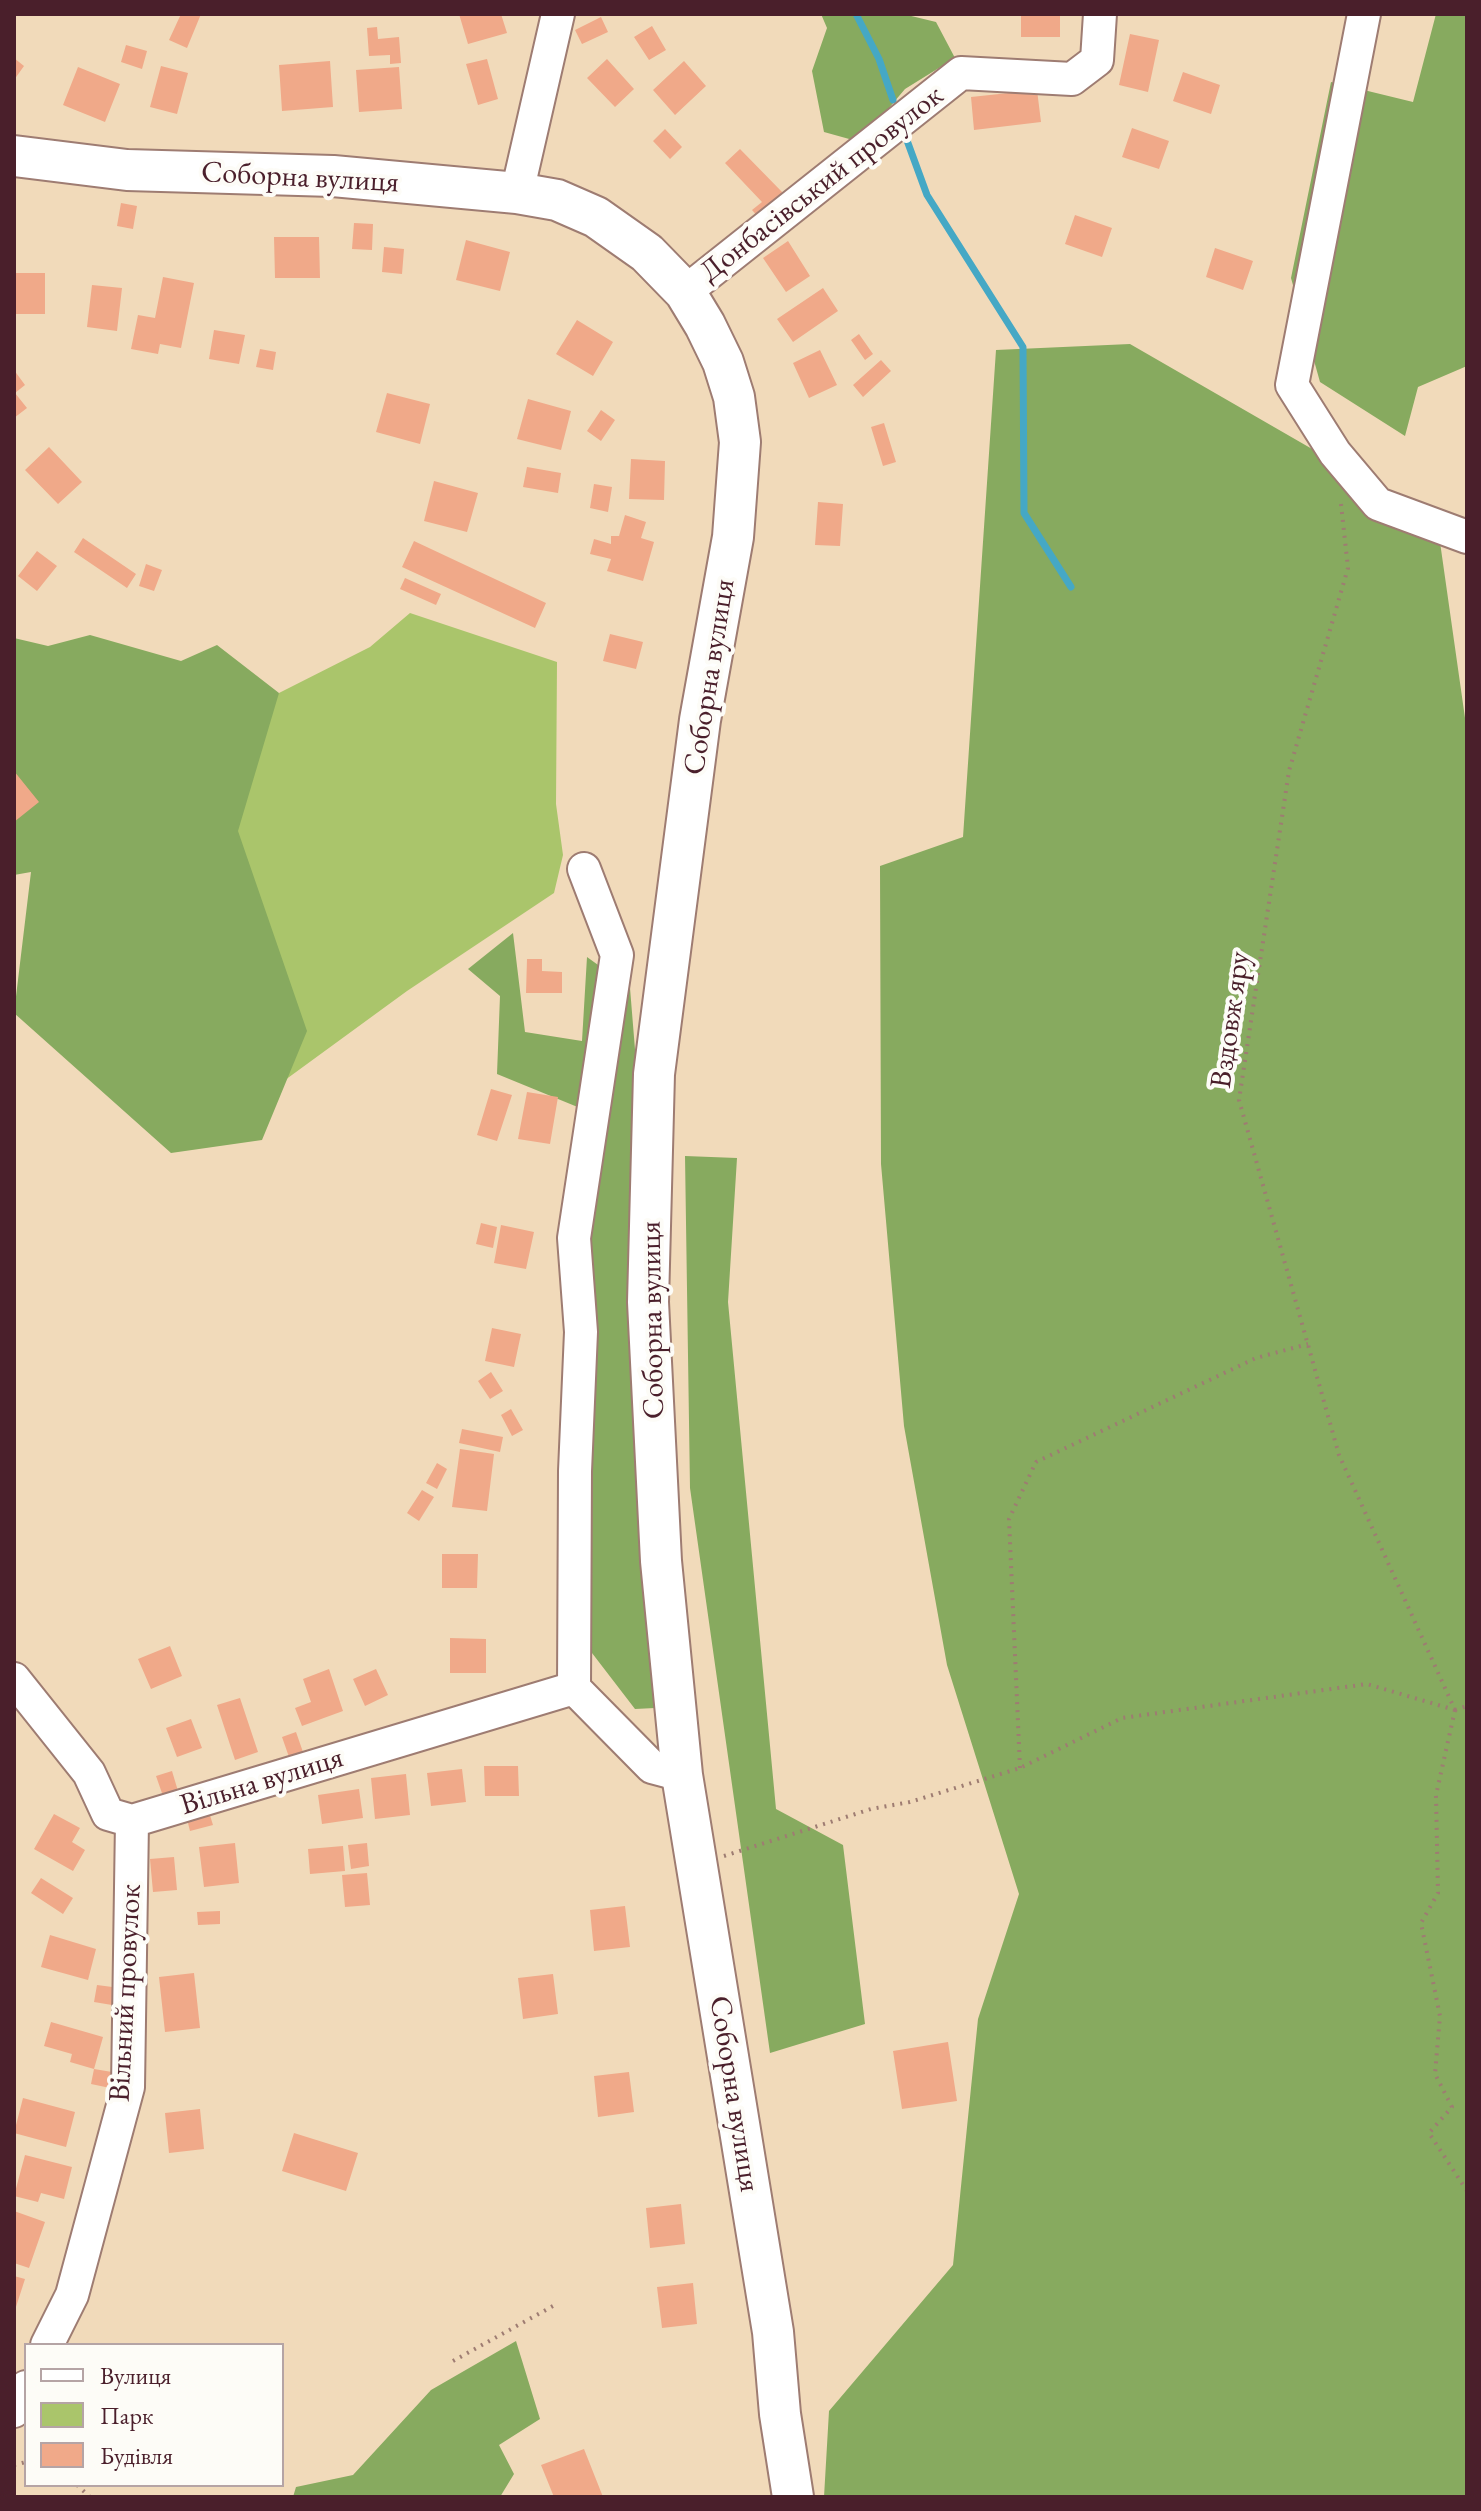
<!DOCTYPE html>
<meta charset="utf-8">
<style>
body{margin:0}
#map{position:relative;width:1481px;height:2511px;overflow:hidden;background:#f1daba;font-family:"EB Garamond",serif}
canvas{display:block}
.frame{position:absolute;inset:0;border:16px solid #4a1f2b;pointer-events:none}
.legend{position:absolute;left:24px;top:2343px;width:260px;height:144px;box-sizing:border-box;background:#fdfcf7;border:2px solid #b5a4a5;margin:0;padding:10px 14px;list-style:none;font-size:24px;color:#4a1f2b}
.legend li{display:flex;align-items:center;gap:16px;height:40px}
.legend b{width:40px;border:2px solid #b5a4a5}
</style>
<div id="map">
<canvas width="1481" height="2511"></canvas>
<div class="frame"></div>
<ul class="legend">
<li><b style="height:10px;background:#fff"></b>Вулиця</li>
<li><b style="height:22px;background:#aac56b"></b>Парк</li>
<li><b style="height:22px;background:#f0a989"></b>Будівля</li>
</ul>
</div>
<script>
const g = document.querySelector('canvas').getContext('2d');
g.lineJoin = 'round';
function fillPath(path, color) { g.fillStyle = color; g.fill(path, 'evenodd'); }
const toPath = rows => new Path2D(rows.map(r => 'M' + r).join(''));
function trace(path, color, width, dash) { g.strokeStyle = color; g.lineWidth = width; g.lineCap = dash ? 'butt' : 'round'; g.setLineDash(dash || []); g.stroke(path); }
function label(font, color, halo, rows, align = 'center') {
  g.font = font + ' "EB Garamond",serif'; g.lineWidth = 8; g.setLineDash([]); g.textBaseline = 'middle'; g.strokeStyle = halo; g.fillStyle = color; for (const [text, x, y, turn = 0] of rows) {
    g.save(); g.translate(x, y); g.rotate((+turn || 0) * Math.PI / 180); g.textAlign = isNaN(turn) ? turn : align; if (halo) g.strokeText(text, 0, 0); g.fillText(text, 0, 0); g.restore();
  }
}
fillPath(toPath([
 [410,613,557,662,556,804,563,855,554,893,407,991,207,1137,32,967,279,693,370,647]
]), '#aac56b');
fillPath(toPath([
 [821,14,903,14,936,22,955,58,905,89,860,142,824,132,812,71,827,28],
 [1436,14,1467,14,1467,366,1418,387,1405,436,1320,382,1291,278,1331,82,1413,102],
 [1130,344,1437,521,1467,732,1467,2497,824,2497,829,2411,953,2265,978,2019,1019,1894,947,1665,904,1426,881,1164,880,866,963,837,996,350],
 [90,635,181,661,217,645,279,693,238,831,307,1031,262,1140,171,1153,14,1013,31,872,14,875,14,638,48,646],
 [513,933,525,1032,582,1041,587,957,630,988,637,1074,655,1708,635,1709,582,1640,586,1238,602,1117,497,1074,500,996,468,969],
 [685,1156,737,1158,728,1302,776,1809,843,1845,865,2024,770,2053,690,1488],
 [516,2341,540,2419,499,2445,514,2474,500,2497,293,2497,296,2487,353,2475,431,2390]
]), '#87aa5f');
trace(toPath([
 [856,14,879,59,893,100],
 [905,135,927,195,1023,347,1024,513,1071,587]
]), '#45a8c5', 7);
fillPath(toPath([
 [181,14,201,14,187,48,169,40],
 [459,14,501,14,507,33,468,44],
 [1021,14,1060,14,1060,37,1021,37],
 [601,17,608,32,582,44,575,30],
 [652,26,666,50,649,60,634,37],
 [377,27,378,39,399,37,401,63,390,64,390,55,369,56,367,28],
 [1130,34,1159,40,1148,92,1119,85],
 [126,45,147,51,142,69,121,62],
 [14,58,24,66,14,80],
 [487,59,498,99,478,105,466,64],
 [607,59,634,89,615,107,587,78],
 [330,61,333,107,282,111,279,65],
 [684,61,706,86,675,115,653,90],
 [161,66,188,73,177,114,150,107],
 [78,67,120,84,105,122,63,105],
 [399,67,402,109,359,112,356,70],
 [1183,72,1220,85,1211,114,1173,101],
 [1037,90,1041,122,974,130,971,97],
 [1132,128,1169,141,1159,169,1122,157],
 [665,129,682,147,670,159,653,141],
 [740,149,784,194,759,218,752,210,762,202,725,163],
 [121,203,137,206,133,229,117,226],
 [1075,215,1112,228,1102,257,1065,244],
 [354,223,373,224,372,250,352,249],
 [274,237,319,237,320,278,275,278],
 [466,240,510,252,500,291,456,280],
 [788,241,810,276,786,292,763,258],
 [384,247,404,249,402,274,382,272],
 [1215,248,1253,261,1243,290,1206,277],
 [14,273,45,273,45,314,14,314],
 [163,277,194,283,181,348,160,344,158,354,131,349,138,315,155,318],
 [92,285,122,288,117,331,87,327],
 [823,288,838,311,793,342,777,319],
 [577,320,613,342,593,376,556,354],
 [214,330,245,335,239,364,209,359],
 [859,334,873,354,865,360,851,340],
 [260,349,276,352,273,370,256,367],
 [820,350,837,385,809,398,793,363],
 [881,360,891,371,863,397,853,385],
 [14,370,25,385,15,393,27,408,14,418],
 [387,393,430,404,420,444,376,432],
 [528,399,571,411,561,450,517,439],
 [601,410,615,420,601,441,587,431],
 [884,423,896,462,883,466,871,427],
 [49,447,82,482,58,504,25,470],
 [631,459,665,461,664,500,629,499],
 [527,467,561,473,558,493,523,487],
 [434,481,478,493,467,532,424,521],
 [594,484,612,487,608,512,590,508],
 [818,502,843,504,840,546,815,545],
 [625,515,646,522,641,538,654,542,643,581,607,571,611,559,590,554,594,539,611,544,611,536,619,536],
 [83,538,136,574,127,588,74,552],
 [414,541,546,603,535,628,402,567],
 [37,551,57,566,37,591,18,576],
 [146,564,162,570,154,591,139,586],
 [405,578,441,594,436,605,400,589],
 [610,634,643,642,636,669,603,661],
 [14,771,39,802,14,822],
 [527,959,542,959,542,971,562,972,562,993,526,993],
 [491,1089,512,1095,497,1141,477,1135],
 [527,1092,558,1097,550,1144,518,1139],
 [481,1223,497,1227,493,1248,476,1244],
 [501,1225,534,1232,526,1269,494,1263],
 [492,1328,521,1334,514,1367,485,1361],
 [491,1372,503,1391,490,1399,478,1381],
 [511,1409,523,1430,512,1436,501,1415],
 [462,1429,503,1437,500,1452,459,1443],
 [460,1449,494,1454,487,1511,452,1507],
 [437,1463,447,1469,437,1489,426,1483],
 [422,1490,434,1497,419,1521,407,1513],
 [442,1554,478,1554,477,1588,442,1588],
 [450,1638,486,1639,486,1673,450,1673],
 [170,1646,182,1676,151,1689,138,1659],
 [329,1669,343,1711,302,1726,295,1708,311,1702,303,1679],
 [376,1669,388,1695,365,1706,353,1679],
 [240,1698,258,1752,235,1760,217,1705],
 [191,1719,202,1748,177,1757,166,1728],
 [296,1732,303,1752,289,1757,282,1737],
 [484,1766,518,1766,519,1796,485,1796],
 [462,1769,466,1802,431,1806,427,1773],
 [172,1771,178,1791,163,1796,156,1776],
 [406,1774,410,1815,375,1819,371,1778],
 [359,1789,363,1818,322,1824,318,1795],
 [208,1809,213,1825,190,1831,186,1815],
 [54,1814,80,1828,72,1842,85,1850,73,1871,34,1849],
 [235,1843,239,1883,204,1887,199,1847],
 [367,1843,369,1866,351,1869,348,1845],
 [343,1846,345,1871,310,1874,308,1849],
 [174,1857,177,1890,153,1892,150,1859],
 [367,1873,370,1905,345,1907,342,1875],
 [41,1878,73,1898,63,1914,31,1893],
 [625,1906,630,1947,594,1951,590,1910],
 [220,1911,220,1924,198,1925,197,1912],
 [50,1935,96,1949,88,1980,41,1967],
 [194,1973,200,2028,165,2032,159,1977],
 [553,1974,558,2014,523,2019,518,1978],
 [97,1985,120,1988,118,2006,94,2002],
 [51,2022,103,2037,94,2069,70,2062,72,2054,44,2046],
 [948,2042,957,2101,902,2109,893,2051],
 [94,2069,118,2073,115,2089,91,2084],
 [629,2072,634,2112,598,2117,594,2076],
 [23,2098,75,2112,66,2147,14,2133],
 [200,2109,204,2149,169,2153,165,2113],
 [294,2133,358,2153,346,2191,282,2171],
 [25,2155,72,2167,64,2199,41,2193,38,2202,14,2196],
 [681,2204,685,2244,650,2248,646,2208],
 [14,2211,45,2222,29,2268,14,2263],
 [14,2276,25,2279,15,2310,14,2310],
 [693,2283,697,2324,662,2328,657,2287],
 [584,2449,603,2497,554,2497,541,2465]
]), '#f0a989');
const minor = toPath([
 [1364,14,1292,385,1335,453,1378,504,1467,537],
 [517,193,558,14],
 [685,292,961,73,1072,79,1097,60,1100,14],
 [584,869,617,955,574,1238,581,1332,575,1471,574,1688,652,1767,682,1775],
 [14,1679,89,1773,108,1814,132,1821,574,1688],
 [47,2345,72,2295,128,2087,132,1821],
 [14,2411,26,2387]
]);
const major = toPath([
 [14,156,127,170,333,176,517,193,557,200,596,217,647,253,685,292,705,325,723,362,734,397,740,442,733,537,700,720,654,1074,648,1302,661,1561,682,1775,773,2332,780,2414,793,2497]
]);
trace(minor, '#9e7c72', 36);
trace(major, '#9e7c72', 44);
trace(toPath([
 [1341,504,1348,568,1289,771,1239,1100,1339,1455,1455,1710],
 [1455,1710,1436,1795,1438,1893,1421,1923,1440,2016,1435,2074,1452,2107,1429,2133,1467,2191],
 [1455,1710,1467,1706],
 [1020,1768,1009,1519,1036,1462,1256,1358,1308,1344],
 [724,1856,871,1809,910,1802,1020,1768,1122,1718,1367,1684,1455,1710],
 [453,2361,553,2306],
 [14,2465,26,2462],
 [77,2485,90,2497]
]), '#9e7c72', 4, [2, 6]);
trace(minor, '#fff', 32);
trace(major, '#fff', 40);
label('30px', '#4a1f2b', '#fdfcf7', [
 ["Соборна вулиця",300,178,3],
 ["Донбасівський провулок",822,184,-38],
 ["Соборна вулиця",710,677,-81],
 ["Вздовж яру",1231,1020,-82],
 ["Соборна вулиця",653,1320,-91],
 ["Вільна вулиця",262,1782,-17],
 ["Вільний провулок",126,1993,-87],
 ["Соборна вулиця",734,2094,81]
]);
</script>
